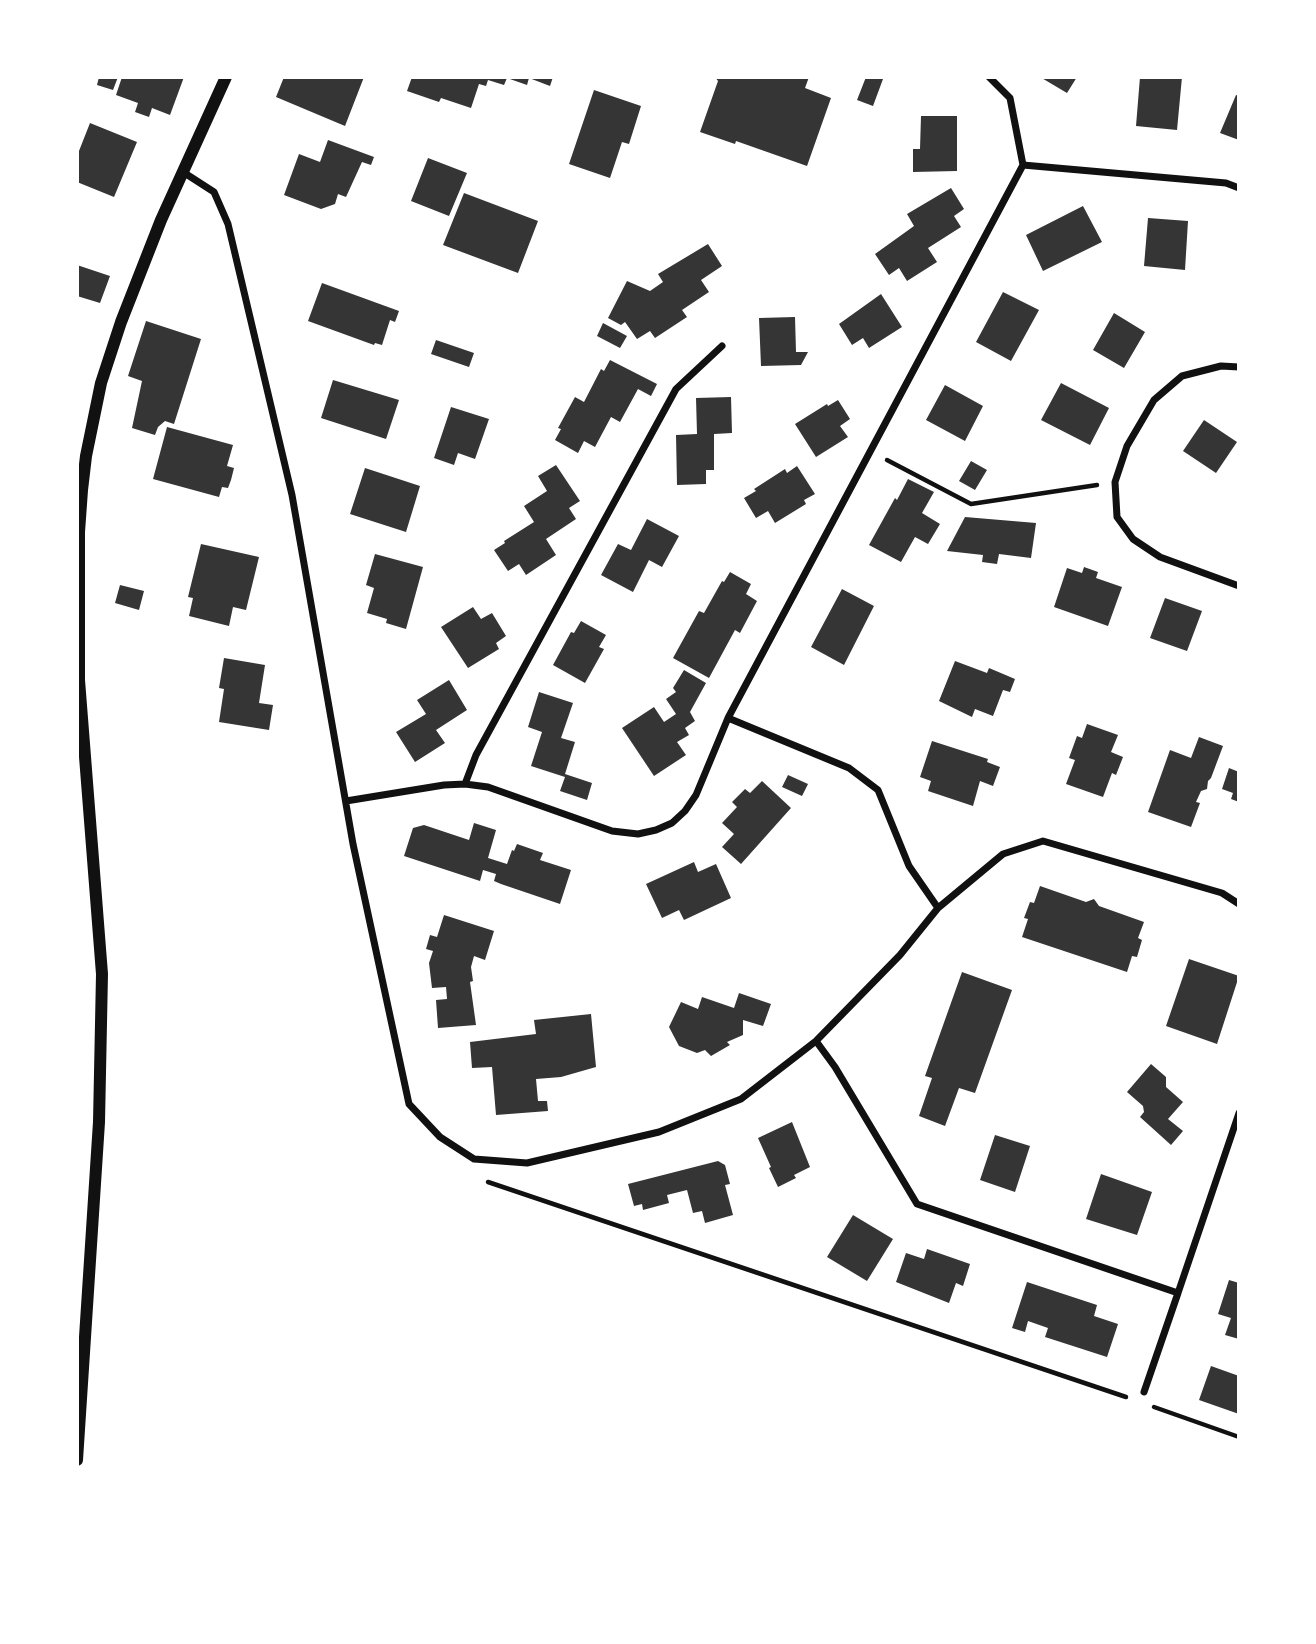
<!DOCTYPE html>
<style>
body{margin:0}
#map{position:relative;width:1316px;height:1644px;overflow:hidden;background:#fff;font-family:Rubik,sans-serif}
canvas{display:block}
.frame{position:absolute;inset:0;border:79px solid #fff;pointer-events:none}
</style>
<div id="map">
<canvas width="1316" height="1644"></canvas>
<div class="frame"></div>
</div>
<script>
const g = document.querySelector('canvas').getContext('2d');
g.lineJoin = 'round';
function fillPath(path, color) { g.fillStyle = color; g.fill(path, 'evenodd'); }
const toPath = rows => new Path2D(rows.map(r => 'M' + r).join(''));
function trace(path, color, width, dash) { g.strokeStyle = color; g.lineWidth = width; g.lineCap = dash ? 'butt' : 'round'; g.setLineDash(dash || []); g.stroke(path); }
fillPath(toPath([
 [99,77,118,77,113,90,97,85],
 [122,77,184,77,170,115,152,108,149,117,135,112,138,103,116,95],
 [284,77,364,77,345,126,276,97],
 [412,77,553,77,550,86,529,78,527,85,507,78,504,85,488,80,486,86,479,84,471,108,441,98,439,102,407,91],
 [715,77,809,77,805,88,831,98,807,166,736,141,735,144,700,132,718,81],
 [866,77,883,79,873,106,857,100],
 [1040,77,1077,77,1067,93],
 [1140,77,1182,77,1177,130,1136,126],
 [594,90,641,106,629,144,622,142,610,178,569,164],
 [1236,95,1239,96,1239,140,1220,133],
 [921,116,957,116,957,171,913,172,913,149,920,149],
 [90,123,137,142,114,197,77,182,77,156],
 [328,140,374,157,371,165,362,162,346,197,338,194,335,204,321,209,284,195,299,154,320,162],
 [428,158,467,173,449,216,411,201],
 [951,188,964,209,954,216,961,227,928,248,937,262,907,281,899,268,889,275,875,254,914,226,907,214],
 [464,193,538,221,518,273,443,245],
 [1083,206,1102,242,1043,271,1026,235],
 [1148,218,1188,221,1185,270,1144,266],
 [708,244,722,266,701,280,709,292,682,310,687,317,655,338,650,331,637,339,625,322,621,325,608,318,627,281,650,291,663,282,658,274],
 [77,265,110,276,100,303,77,296],
 [322,283,399,311,395,322,390,320,382,345,375,343,374,345,308,321],
 [1003,292,1039,310,1011,361,976,342],
 [881,294,902,327,869,348,863,338,852,345,839,324],
 [1114,313,1145,332,1124,368,1093,350],
 [795,317,796,352,808,352,801,365,761,366,759,318],
 [146,321,201,339,174,424,165,421,158,427,155,435,132,428,142,381,128,376],
 [603,323,627,336,620,348,597,336],
 [436,340,474,353,469,367,431,354],
 [610,360,657,384,651,396,638,389,620,422,611,417,595,447,584,441,578,453,555,440,561,429,558,428,575,397,584,402,601,369,604,371],
 [333,380,399,400,386,439,321,418],
 [1061,383,1109,408,1090,445,1041,420],
 [945,385,983,406,965,441,926,420],
 [731,397,732,433,714,434,714,470,706,470,706,484,677,485,676,435,697,434,696,398],
 [838,400,850,419,840,426,848,437,816,457,795,424,827,404,828,406],
 [451,407,489,419,475,459,458,453,454,465,434,458],
 [1204,420,1237,442,1216,473,1183,451],
 [167,427,233,445,227,466,234,468,231,480,228,488,222,487,219,497,153,479],
 [971,461,987,470,975,490,959,481],
 [556,465,580,501,569,508,576,519,546,539,556,555,526,575,519,564,508,571,494,550,505,543,504,541,534,522,524,506,547,491,538,476],
 [797,466,815,494,804,500,806,504,775,523,768,511,756,518,744,498,756,491,754,489,785,469,787,473],
 [365,468,420,486,406,532,350,514],
 [908,479,934,492,922,513,940,524,928,544,915,537,901,562,869,545,895,498,897,500],
 [965,517,1036,523,1031,558,999,554,997,564,982,562,983,555,947,551],
 [647,519,679,536,662,567,649,560,633,592,601,575,618,544,631,550],
 [201,544,259,557,246,610,233,607,229,626,189,616,193,598,188,597],
 [375,554,423,567,406,629,386,623,387,619,367,613,374,588,366,585],
 [1084,567,1098,572,1096,578,1122,587,1108,626,1054,607,1067,568,1082,573],
 [730,572,751,584,746,594,757,601,740,633,735,630,709,678,673,658,699,611,704,613,722,581,724,582],
 [120,585,144,591,139,610,115,603],
 [842,589,874,606,844,665,811,647],
 [1165,598,1202,611,1187,651,1150,638],
 [473,607,481,619,492,613,506,636,496,643,499,649,468,668,441,627],
 [581,621,606,635,599,647,604,649,585,683,553,665,571,632,574,633],
 [224,658,265,665,259,703,273,705,269,730,219,722,224,689,219,688],
 [955,661,987,673,989,668,1015,679,1010,692,1003,690,993,716,975,709,972,717,939,701],
 [684,670,706,683,690,712,695,721,685,728,689,735,677,742,686,755,654,776,622,728,654,707,664,722,676,714,666,699,676,692,673,688],
 [449,680,467,710,436,730,445,743,415,762,396,732,426,714,417,700],
 [539,692,573,703,561,738,575,742,565,774,592,783,587,800,560,791,565,777,531,766,542,732,528,727],
 [1087,724,1118,735,1111,752,1123,757,1116,775,1112,773,1103,797,1066,784,1075,760,1069,758,1077,736,1082,738],
 [1199,737,1223,746,1211,778,1208,781,1207,789,1201,791,1196,802,1200,803,1191,827,1148,812,1170,750,1191,758],
 [932,741,988,759,987,762,1000,767,993,786,980,781,973,806,928,791,931,781,920,777],
 [1229,768,1239,772,1239,802,1231,799,1233,793,1222,789],
 [788,775,808,784,802,796,782,787],
 [762,781,791,808,741,864,722,847,734,834,722,823,737,807,732,802,745,789,750,793],
 [474,823,496,830,488,858,507,864,512,850,514,851,517,844,543,853,540,860,571,870,560,904,501,884,494,881,496,874,483,870,480,881,404,856,413,828,424,825,469,840],
 [694,862,698,872,716,864,731,898,684,920,679,910,662,918,646,884],
 [1040,886,1086,902,1094,899,1099,906,1144,922,1138,938,1142,940,1137,957,1132,956,1127,972,1022,937,1028,919,1024,918,1030,902,1034,903],
 [444,915,494,931,485,960,474,956,471,967,473,981,470,982,476,1025,438,1028,436,1000,447,999,446,987,432,988,429,963,433,951,426,949,430,935,437,937],
 [1189,959,1239,976,1217,1044,1166,1026],
 [962,972,1012,990,975,1093,959,1088,945,1126,919,1116,932,1078,925,1076],
 [739,993,771,1004,763,1026,743,1020,743,1035,727,1042,730,1045,711,1056,705,1050,697,1053,679,1046,669,1027,681,1002,698,1009,702,997,734,1008],
 [591,1014,596,1067,561,1077,536,1079,538,1101,547,1101,548,1111,496,1115,492,1067,472,1068,470,1042,536,1034,534,1020],
 [1151,1064,1166,1077,1166,1087,1183,1102,1168,1119,1183,1131,1171,1145,1140,1117,1144,1112,1143,1106,1127,1092],
 [792,1122,810,1167,794,1175,796,1178,778,1187,769,1168,771,1167,758,1138],
 [995,1135,1030,1146,1015,1192,980,1180],
 [718,1161,725,1165,730,1184,725,1185,733,1215,705,1223,702,1211,693,1213,687,1190,667,1195,669,1203,643,1210,642,1204,634,1206,628,1184],
 [1101,1174,1152,1192,1137,1235,1086,1219],
 [853,1215,893,1239,867,1281,827,1257],
 [927,1249,970,1264,963,1286,956,1283,949,1303,896,1282,906,1253,924,1259],
 [1229,1280,1239,1283,1239,1339,1225,1335,1231,1318,1218,1314],
 [1027,1282,1097,1305,1094,1316,1118,1324,1107,1357,1045,1337,1048,1328,1028,1321,1025,1332,1012,1328],
 [1211,1366,1239,1376,1239,1414,1199,1400]
]), '#353535');
trace(toPath([
 [887,460,971,504,1097,485],
 [488,1182,1126,1397],
 [1154,1407,1239,1437]
]), '#111', 4.5);
trace(toPath([
 [989,77,1010,98,1023,165],
 [1023,165,1226,183,1239,188],
 [183,172,214,192,228,224,292,495,353,844,409,1104,440,1137,474,1159,527,1163,659,1132,741,1099,816,1041,900,955,938,908,1003,854,1043,841,1222,893,1239,904],
 [1239,367,1221,366,1182,376,1154,400,1127,446,1115,482,1117,517,1133,539,1160,557,1239,586],
 [728,718,849,768,878,790,909,866,938,908],
 [465,784,476,755,676,389,722,346],
 [346,801,444,785,465,784,488,787,612,831,638,834,656,830,672,823,685,811,696,795,728,718,1023,165],
 [816,1041,835,1067,917,1204,1178,1293,1239,1113],
 [1144,1392,1178,1293]
]), '#111', 7);
trace(toPath([
 [77,1460,99,1122,102,974,79,680,79,532,82,490,86,456,101,383,121,322,161,220,226,77]
]), '#111', 12);
</script>
